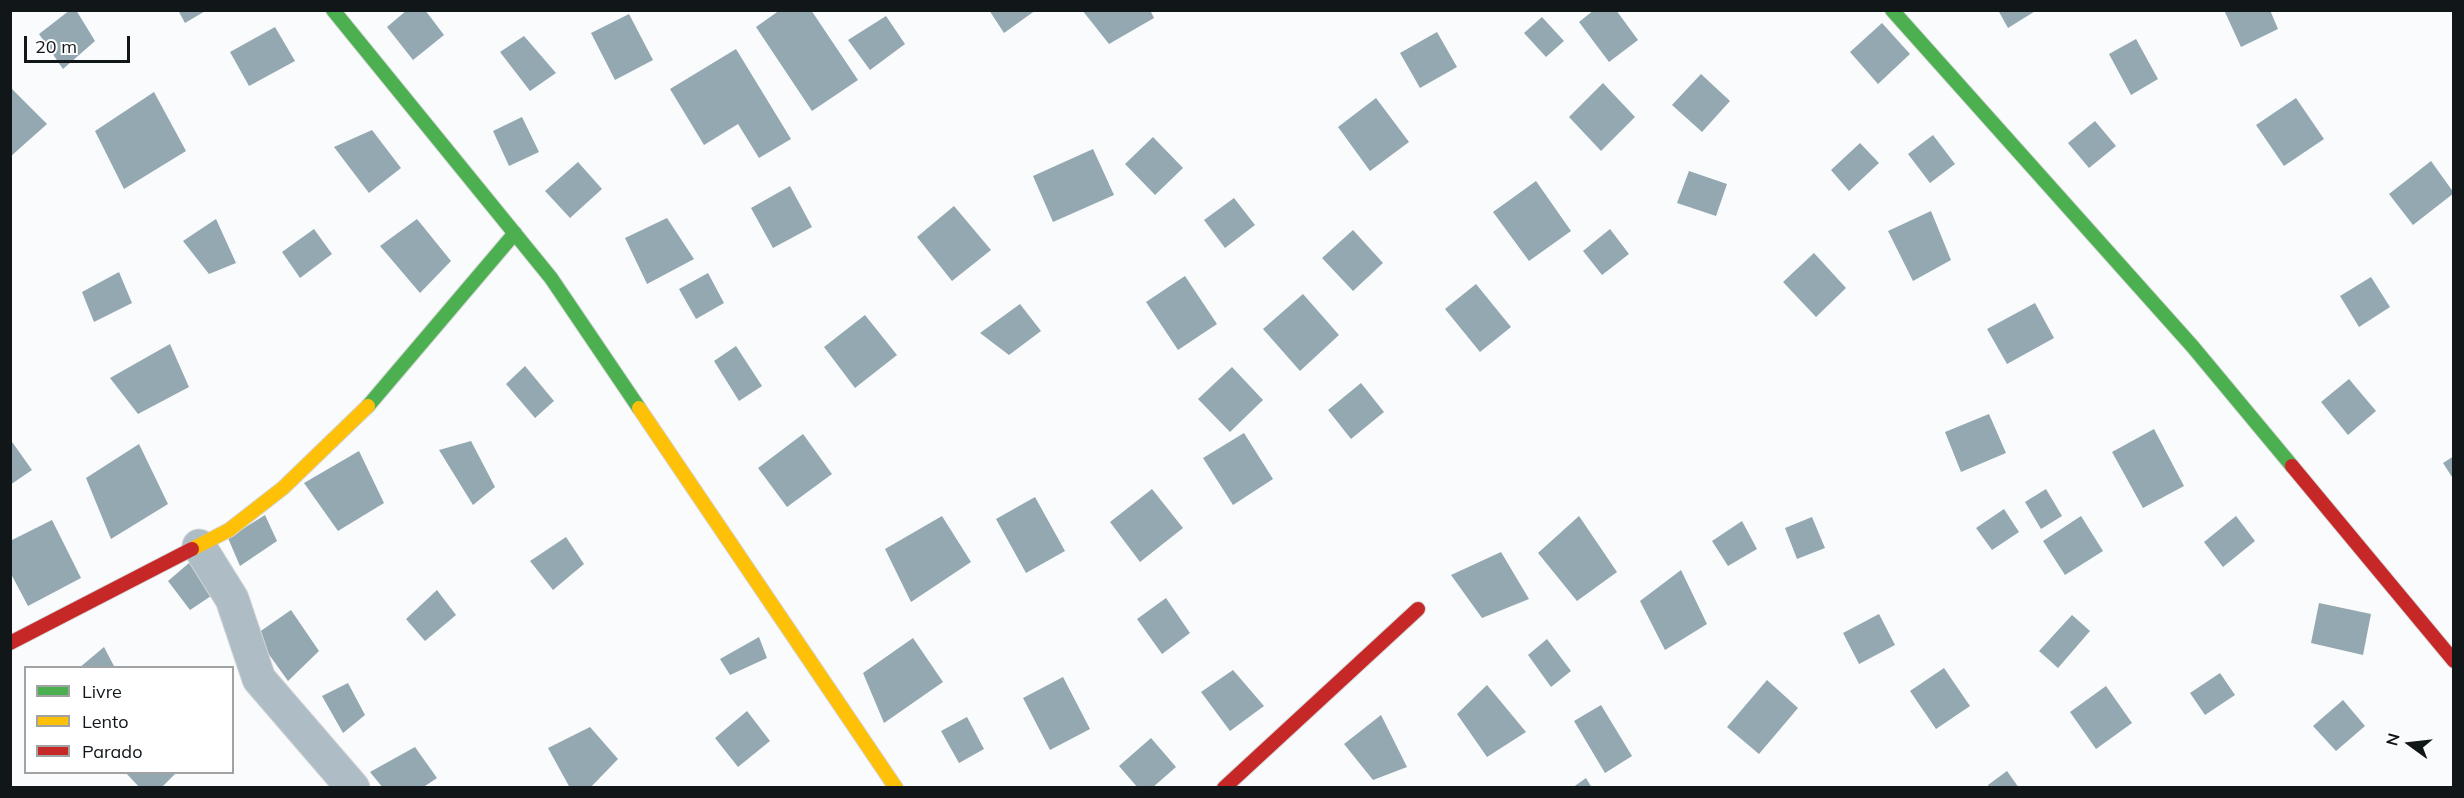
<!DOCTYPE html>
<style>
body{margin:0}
#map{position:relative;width:2464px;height:798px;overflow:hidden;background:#f9fbfc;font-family:Mulish,sans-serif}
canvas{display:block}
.frame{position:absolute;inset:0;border:12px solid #111619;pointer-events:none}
.legend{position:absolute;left:24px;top:666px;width:210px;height:108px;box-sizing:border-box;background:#fff;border:2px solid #a0a2a3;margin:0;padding:8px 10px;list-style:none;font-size:18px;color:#111619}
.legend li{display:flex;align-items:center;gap:12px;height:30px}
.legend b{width:30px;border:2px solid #a0a2a3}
.north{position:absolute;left:2380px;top:714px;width:60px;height:60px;-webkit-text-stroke:4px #fff;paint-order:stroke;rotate:285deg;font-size:16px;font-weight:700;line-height:24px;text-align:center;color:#111619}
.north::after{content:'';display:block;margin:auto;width:21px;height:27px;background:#111619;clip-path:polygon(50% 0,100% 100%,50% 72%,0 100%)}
.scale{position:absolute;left:24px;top:36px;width:106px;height:27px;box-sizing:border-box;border:3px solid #111619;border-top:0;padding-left:8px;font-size:18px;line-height:21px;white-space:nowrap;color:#111619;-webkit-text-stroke:4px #fff;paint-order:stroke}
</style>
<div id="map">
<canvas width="2464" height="798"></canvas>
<div class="frame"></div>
<ul class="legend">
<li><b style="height:8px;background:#4caf50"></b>Livre</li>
<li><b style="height:8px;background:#ffc107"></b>Lento</li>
<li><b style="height:8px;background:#c62828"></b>Parado</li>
</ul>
<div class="north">N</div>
<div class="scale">20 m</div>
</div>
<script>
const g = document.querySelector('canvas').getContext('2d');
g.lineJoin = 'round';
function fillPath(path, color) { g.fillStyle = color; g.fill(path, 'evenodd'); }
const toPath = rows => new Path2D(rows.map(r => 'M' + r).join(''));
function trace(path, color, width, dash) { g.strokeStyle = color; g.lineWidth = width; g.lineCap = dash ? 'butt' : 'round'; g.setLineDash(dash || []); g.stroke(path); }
fillPath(toPath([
 [70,10,76,10,95,41,63,69,39,34],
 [178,10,207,10,185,23],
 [407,10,425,10,444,35,413,60,387,27],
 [780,10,811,10,858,80,812,111,756,27],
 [989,10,1036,10,1004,33],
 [1082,10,1150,10,1154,18,1109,44],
 [1594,10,1616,10,1638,40,1609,62,1579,22],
 [1998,10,2037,10,2008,28],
 [2224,10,2270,10,2278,29,2241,47],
 [629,14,653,60,615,80,591,33],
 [886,16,905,44,870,70,848,40],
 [1542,17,1564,41,1546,57,1524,33],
 [1882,23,1910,54,1878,84,1850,52],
 [275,27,295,61,249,86,230,52],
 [1437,32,1457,67,1420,88,1400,53],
 [524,36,556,73,530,91,500,52],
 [2136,39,2158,79,2131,95,2109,54],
 [736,49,791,139,759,158,738,124,704,145,670,89],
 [1701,74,1730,101,1702,132,1672,105],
 [1603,83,1635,117,1601,151,1569,117],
 [12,89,47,124,10,157,10,90],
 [154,92,186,151,124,189,95,131],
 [1376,98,1409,142,1370,171,1338,127],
 [2296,98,2324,139,2284,166,2256,125],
 [522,117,539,152,509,166,493,131],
 [2095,121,2116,146,2089,168,2068,143],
 [372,130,401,168,369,193,334,147],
 [1933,135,1955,164,1930,183,1908,154],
 [1153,137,1183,168,1155,195,1125,164],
 [1860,143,1879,163,1849,191,1831,170],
 [1093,149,1114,195,1053,222,1033,176],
 [2431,161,2454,193,2413,225,2389,194],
 [578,162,602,189,570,218,545,191],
 [1689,171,1727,184,1716,216,1677,203],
 [1536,181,1571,231,1529,261,1493,212],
 [790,186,812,227,773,248,751,208],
 [1234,198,1255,225,1225,248,1204,220],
 [954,206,991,250,952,281,917,237],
 [1931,211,1951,260,1913,281,1888,231],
 [667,218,694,259,647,284,625,238],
 [216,219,236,263,209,274,183,241],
 [417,219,451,261,420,293,380,246],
 [314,229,332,254,300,278,282,252],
 [1610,229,1629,254,1602,275,1583,251],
 [1353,230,1383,263,1353,291,1322,258],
 [1814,253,1846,288,1816,317,1783,282],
 [119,272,132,303,94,322,82,292],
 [708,273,724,303,696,319,679,289],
 [1185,276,1217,324,1178,350,1146,302],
 [2371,277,2390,307,2359,327,2340,296],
 [1476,284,1511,327,1480,352,1445,309],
 [1303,294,1339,335,1300,371,1263,329],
 [2035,303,2054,338,2007,364,1987,329],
 [1020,304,1041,331,1009,355,980,333],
 [865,315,897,355,855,388,824,347],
 [170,344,189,387,138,414,110,378],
 [736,346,762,386,739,401,714,361],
 [525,366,554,401,535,418,506,384],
 [1232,367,1263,400,1230,432,1198,399],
 [2349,379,2376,411,2348,435,2321,402],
 [1361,383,1384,412,1351,439,1328,410],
 [1989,414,2006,453,1961,472,1945,432],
 [2154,429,2184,486,2143,508,2112,452],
 [1244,433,1273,479,1233,505,1203,458],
 [803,434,832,474,787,507,758,468],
 [10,439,32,470,10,485],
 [471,441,495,487,473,505,439,450],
 [139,444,168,504,111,539,86,478],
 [359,451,384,503,338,531,304,483],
 [2454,456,2454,480,2443,463],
 [1152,489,1183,528,1140,562,1110,522],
 [2046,489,2062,516,2041,529,2025,502],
 [1035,497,1065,551,1026,573,996,519],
 [2004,509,2019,532,1992,550,1976,528],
 [265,515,277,541,240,566,228,538],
 [942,516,971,562,911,602,885,549],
 [1579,516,1617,572,1577,601,1538,553],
 [2081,516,2103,551,2065,575,2043,541],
 [2236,516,2255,541,2223,567,2204,542],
 [1812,517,1825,548,1797,559,1785,528],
 [52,520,81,578,28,606,10,572,10,541],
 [1742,521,1757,549,1728,566,1712,541],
 [566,537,584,564,553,590,530,561],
 [1501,552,1529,599,1482,618,1451,575],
 [196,557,220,590,190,610,168,581],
 [1681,570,1707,624,1665,650,1640,601],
 [437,590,456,615,425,641,406,619],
 [1166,598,1190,633,1162,654,1137,619],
 [2319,603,2371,614,2363,655,2311,643],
 [291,610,319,651,288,681,255,635],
 [1879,614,1895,645,1859,664,1843,633],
 [2072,615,2090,631,2058,668,2039,651],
 [759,637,767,658,730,675,720,659],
 [913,638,943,682,884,723,863,673],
 [1547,639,1571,671,1551,687,1528,655],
 [104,647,115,668,79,668],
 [1944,668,1970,706,1936,729,1910,691],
 [1233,670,1264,706,1230,731,1201,692],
 [2220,673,2235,695,2205,715,2190,693],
 [1063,677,1090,729,1050,750,1023,698],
 [1767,680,1798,708,1759,754,1727,727],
 [348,683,365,715,343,733,322,696],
 [1487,685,1526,732,1487,757,1457,714],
 [2106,686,2132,723,2096,749,2070,712],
 [2343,700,2365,726,2336,751,2313,726],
 [1601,705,1632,756,1605,773,1574,721],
 [747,711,770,741,738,767,715,738],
 [1381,715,1407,767,1373,780,1344,744],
 [967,717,984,749,959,763,941,731],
 [590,727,618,759,590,788,570,788,548,748],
 [1151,738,1176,767,1152,788,1138,788,1119,766],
 [415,747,437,778,422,788,383,788,370,772],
 [2007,771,2019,788,1989,788,1988,785],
 [125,772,177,772,161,788,140,788],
 [1586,778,1592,788,1572,788]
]), '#94a8b1');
const street = toPath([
 [199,546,232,599,259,679,353,788]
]);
const fast = toPath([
 [333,10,551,278,639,408],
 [1892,10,2193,347,2292,466],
 [368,406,515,233]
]);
const slow = toPath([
 [639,408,896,788],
 [192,549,229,530,283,488,368,406]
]);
const jam = toPath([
 [2292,466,2454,661],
 [10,643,192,549],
 [1224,788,1418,609]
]);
trace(street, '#d5d6d7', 35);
trace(fast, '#d5d6d7', 16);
trace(slow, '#d5d6d7', 16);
trace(jam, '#d5d6d7', 16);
trace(street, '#adbcc5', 33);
trace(fast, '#4caf50', 14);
trace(slow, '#ffc107', 14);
trace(jam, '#c62828', 14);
</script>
